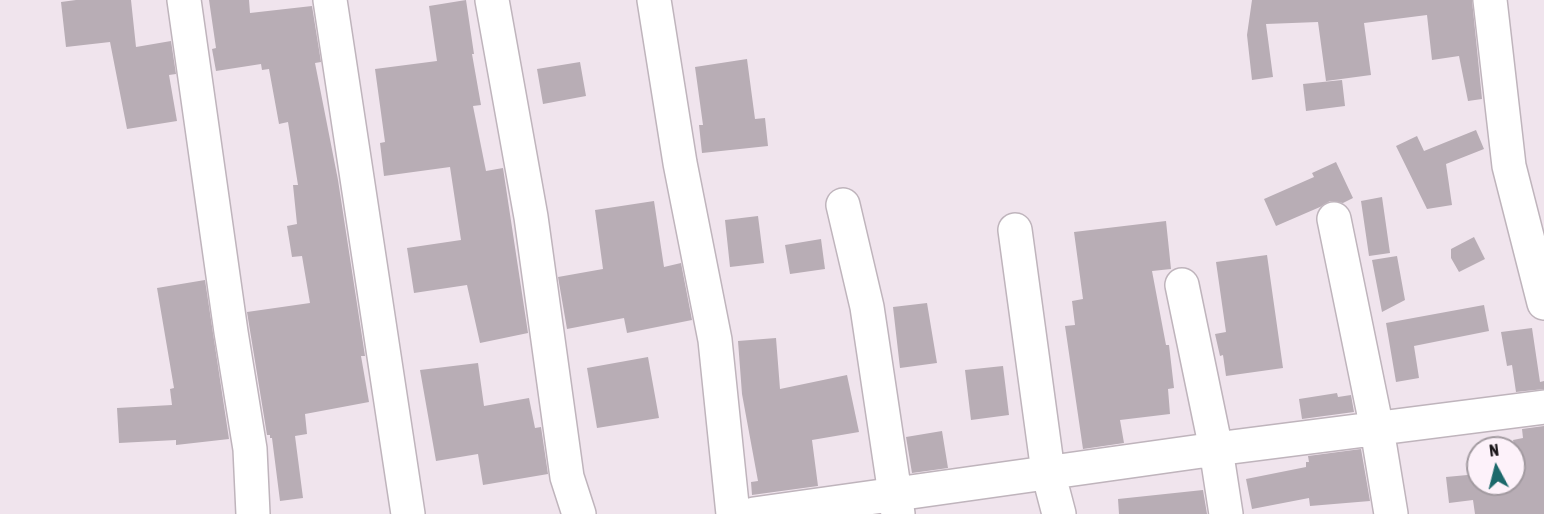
<!DOCTYPE html>
<style>
body{margin:0}
#map{position:relative;width:1544px;height:514px;overflow:hidden;background:#f0e4ed;font-family:"Asap Condensed",sans-serif}
canvas{display:block}
.north{position:absolute;left:1466px;top:436px;width:60px;height:60px;box-sizing:border-box;background:#fdf2fa;border:2px solid #a29aa0;border-radius:50%;rotate:353deg;font-size:16px;font-weight:700;line-height:24px;text-align:center;color:#1a1619}
.north::after{content:'';display:block;margin:auto;width:21px;height:27px;background:#1c696b;clip-path:polygon(50% 0,100% 100%,50% 72%,0 100%)}
</style>
<div id="map">
<canvas width="1544" height="514"></canvas>
<div class="north">N</div>
</div>
<script>
const g = document.querySelector('canvas').getContext('2d');
g.lineJoin = 'round';
function fillPath(path, color) { g.fillStyle = color; g.fill(path, 'evenodd'); }
const toPath = rows => new Path2D(rows.map(r => 'M' + r).join(''));
function trace(path, color, width, dash) { g.strokeStyle = color; g.lineWidth = width; g.lineCap = dash ? 'butt' : 'round'; g.setLineDash(dash || []); g.stroke(path); }
fillPath(toPath([
 [76,0,131,0,136,47,171,41,176,74,169,75,177,121,127,129,110,42,66,47,61,2],
 [209,0,249,0,250,13,312,6,321,62,315,63,338,180,365,356,361,356,369,402,305,414,307,434,295,436,303,498,280,501,272,438,270,438,270,435,267,435,247,312,310,303,302,256,292,257,287,226,297,224,293,185,298,185,288,122,279,124,269,69,262,70,261,64,216,71,212,49,216,48],
 [466,0,474,54,472,54,481,105,473,106,486,171,503,168,528,333,480,343,467,285,414,293,407,248,461,240,450,167,384,176,380,143,385,142,375,69,437,61,429,6],
 [1252,0,1472,0,1482,99,1468,101,1459,56,1432,60,1427,15,1364,23,1371,75,1326,81,1318,22,1266,24,1273,77,1252,80,1247,35],
 [747,59,755,119,765,118,768,146,702,153,699,125,703,125,695,67],
 [580,62,586,96,543,104,537,69],
 [1342,80,1345,106,1306,111,1303,84],
 [1476,130,1484,149,1446,164,1452,205,1427,209,1396,146,1417,136,1424,151],
 [1336,162,1353,198,1343,203,1330,201,1320,207,1276,226,1264,199,1314,177,1312,173],
 [1382,197,1390,253,1369,256,1361,201],
 [654,201,664,267,681,263,692,320,627,333,624,318,567,329,558,277,603,269,595,210],
 [758,216,764,263,730,267,725,220],
 [1166,221,1171,269,1152,271,1166,345,1169,345,1174,388,1168,389,1170,414,1120,420,1124,443,1083,449,1065,326,1075,325,1072,301,1083,299,1074,232],
 [1474,237,1485,259,1459,272,1451,258,1451,249],
 [821,239,825,269,790,274,785,245],
 [1267,255,1283,368,1226,376,1223,355,1220,356,1215,334,1226,332,1216,262],
 [1397,256,1405,300,1382,312,1372,260],
 [205,280,229,439,176,445,176,440,119,443,117,408,172,405,170,389,174,388,157,288],
 [927,303,937,363,900,368,893,307],
 [1484,305,1489,331,1414,346,1419,378,1396,382,1386,323],
 [1532,328,1540,382,1544,381,1544,389,1516,392,1512,365,1507,366,1501,332],
 [776,338,780,389,847,375,859,432,812,440,818,486,752,495,751,482,758,481,742,394,738,341],
 [648,357,659,418,597,428,587,368],
 [478,363,484,406,529,398,535,428,541,427,548,474,483,485,478,454,436,461,420,370],
 [1003,366,1009,415,971,420,965,370],
 [1337,393,1338,397,1351,395,1354,412,1302,419,1299,399],
 [1544,426,1544,514,1475,514,1473,500,1449,503,1446,477,1478,474,1478,484,1514,484,1514,470,1520,469,1513,440,1523,438,1522,429],
 [942,431,948,468,912,473,906,437],
 [1361,449,1370,501,1310,506,1309,498,1252,509,1246,479,1306,467,1306,462,1309,462,1308,456],
 [1203,490,1207,514,1119,514,1118,499]
]), '#b8adb5');
const minor = toPath([
 [184,0,231,332,250,449,253,514],
 [330,0,408,514],
 [492,0,531,217,567,477,579,514],
 [654,0,680,163,715,340,733,514],
 [1490,0,1509,166,1544,303],
 [843,205,867,307,898,514],
 [1334,219,1377,429,1391,514],
 [1015,230,1048,472,1059,514],
 [1182,285,1216,449,1226,514],
 [754,514,1216,449,1544,407]
]);
trace(minor, '#bfb4bc', 36);
trace(minor, '#fff', 33);
</script>
